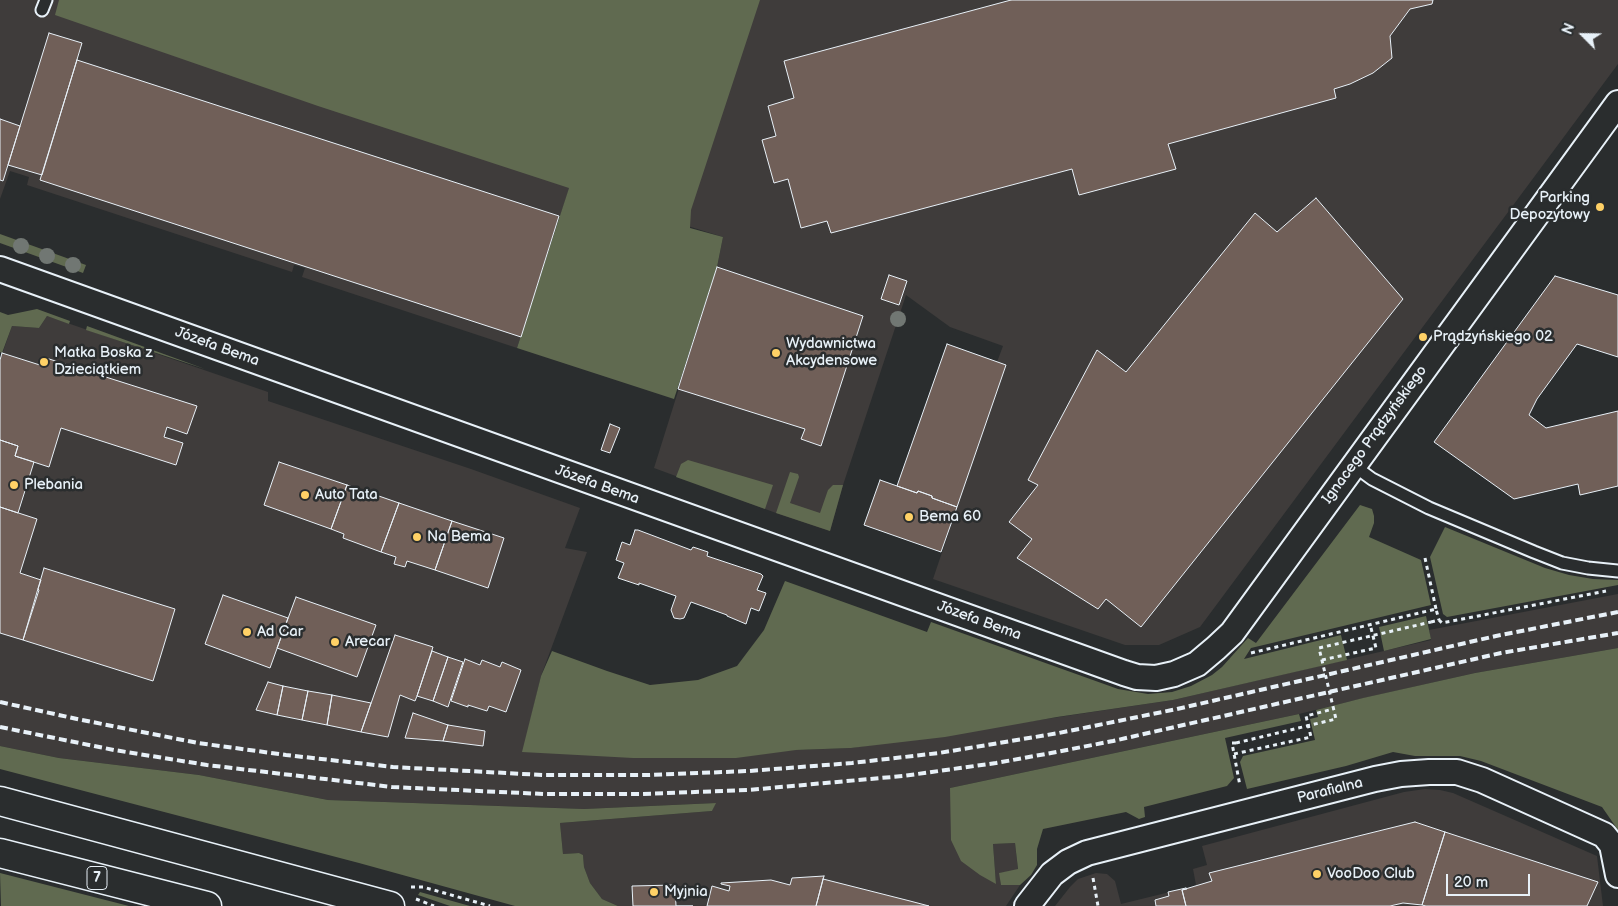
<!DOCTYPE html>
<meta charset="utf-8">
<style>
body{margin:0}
#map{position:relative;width:1618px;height:906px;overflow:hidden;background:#2a2d2e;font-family:"Balsamiq Sans",sans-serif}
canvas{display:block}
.north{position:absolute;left:1558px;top:10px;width:50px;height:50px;-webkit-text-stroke:4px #2a2d2e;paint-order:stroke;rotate:293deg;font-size:14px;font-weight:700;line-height:20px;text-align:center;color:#e8f1f8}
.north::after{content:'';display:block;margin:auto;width:18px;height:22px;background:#e8f1f8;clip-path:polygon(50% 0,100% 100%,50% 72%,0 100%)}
.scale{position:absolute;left:1446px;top:874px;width:84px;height:22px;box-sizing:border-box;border:2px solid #e8f1f8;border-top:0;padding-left:6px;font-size:15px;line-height:18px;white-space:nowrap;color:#e8f1f8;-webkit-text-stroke:4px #2a2d2e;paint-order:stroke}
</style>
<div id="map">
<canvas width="1618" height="906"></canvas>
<div class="north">N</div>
<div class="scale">20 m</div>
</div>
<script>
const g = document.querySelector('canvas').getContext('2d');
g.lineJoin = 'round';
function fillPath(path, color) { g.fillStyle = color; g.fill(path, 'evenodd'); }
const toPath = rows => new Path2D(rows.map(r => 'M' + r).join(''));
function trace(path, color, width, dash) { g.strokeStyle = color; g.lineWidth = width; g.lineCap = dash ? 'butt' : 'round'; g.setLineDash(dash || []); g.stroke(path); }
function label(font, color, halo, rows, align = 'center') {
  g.font = font + ' "Balsamiq Sans",sans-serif'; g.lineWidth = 5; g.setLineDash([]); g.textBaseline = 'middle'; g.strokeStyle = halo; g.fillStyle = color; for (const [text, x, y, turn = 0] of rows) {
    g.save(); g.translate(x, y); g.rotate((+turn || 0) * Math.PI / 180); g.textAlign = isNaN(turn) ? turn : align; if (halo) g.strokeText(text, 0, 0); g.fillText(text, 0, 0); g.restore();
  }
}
fillPath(toPath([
 [0,0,1618,0,1618,64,1200,627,1159,645,1125,645,933,579,957,508,997,362,1003,346,950,327,906,295,843,485,830,531,776,513,654,468,717,267,723,237,569,189,517,348,302,277,305,268,294,265,292,272,27,185,29,177,10,171,0,199],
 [47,316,268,392,268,401,471,469,580,508,565,548,587,552,541,676,523,752,796,750,851,748,1173,700,1431,640,1429,630,1618,594,1618,648,1475,673,1364,698,1299,714,950,788,996,884,993,844,1015,843,1018,870,1000,873,1001,885,1020,885,1006,906,618,906,602,899,590,883,584,867,583,855,579,853,563,854,560,823,712,811,715,803,584,809,328,800,199,775,59,758,0,746,0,507,19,513,34,463,15,456,0,360,12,326,39,328],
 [1425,789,1440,790,1453,793,1597,856,1603,906,1055,906,1070,887,1078,879,1096,873,1107,874,1115,881,1121,904,1186,888,1187,889,1196,885,1193,869,1207,865,1202,846,1404,792]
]), '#3f3c3b');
fillPath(toPath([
 [59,0,760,0,691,210,690,228,723,237,717,267,674,399,517,348,569,188,318,106,55,15],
 [0,234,86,265,83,273,0,243],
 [37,309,70,321,69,324,47,316,39,328,12,326,2,353,0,352,0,312,8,315],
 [87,326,205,369,86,330],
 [688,460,773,485,765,509,676,477,681,464],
 [790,472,798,474,799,477,790,503,820,513,828,490,833,485,843,485,830,531,776,513],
 [1360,505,1372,509,1374,516,1374,523,1369,537,1421,560,1431,605,1251,648,1244,659,1341,635,1347,660,1173,700,1057,717,945,737,851,748,796,750,736,758,633,758,522,752,541,676,552,651,607,671,650,685,698,680,737,666,764,630,785,581,927,632,931,622,1118,689,1148,694,1172,692,1191,686,1212,675,1222,667,1248,638,1256,643],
 [1445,527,1545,568,1569,575,1593,579,1618,580,1618,585,1447,617,1443,614,1430,557],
 [1426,616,1431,639,1384,651,1379,627],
 [1618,648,1618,830,1602,807,1481,761,1460,756,1415,756,1393,752,1346,766,1247,789,1240,762,1243,756,1315,740,1310,719,1318,717,1316,710,1363,698,1475,673],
 [1299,714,1301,721,1225,738,1234,778,1227,786,1144,807,1145,817,1139,819,1126,812,1043,829,1037,849,1037,865,1031,875,1020,885,1001,885,999,873,1018,869,1015,843,993,844,996,884,980,875,961,861,951,840,950,788],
 [0,746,59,758,199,775,328,800,584,809,716,803,712,811,560,823,563,854,579,853,583,855,584,867,590,883,602,899,618,906,515,906,359,863,0,769],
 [0,873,129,906,1,906],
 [420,892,470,906,450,906,418,895]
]), '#606a50');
const building = toPath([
 [1011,0,1433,0,1432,4,1410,9,1390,36,1392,58,1373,73,1350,84,1334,89,1336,98,1168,144,1176,169,1079,195,1072,169,831,233,827,221,801,228,788,179,774,183,762,140,776,136,768,106,794,98,784,61,1011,0],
 [49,33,82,43,42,175,8,165,49,33],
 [77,60,559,216,521,337,40,180,77,60],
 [0,119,20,126,3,181,0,180,0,119],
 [1316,198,1403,299,1141,627,1106,599,1098,609,1017,558,1032,539,1009,522,1038,485,1028,480,1097,350,1126,372,1255,213,1277,232,1316,198],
 [717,267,863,316,821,446,801,439,805,429,678,389,717,267],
 [889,275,907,281,899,305,881,299,889,275],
 [1555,276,1618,295,1618,357,1577,344,1537,399,1529,415,1546,428,1618,411,1618,486,1580,495,1578,484,1514,499,1434,442,1555,276],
 [947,344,1006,365,957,507,932,498,932,496,918,491,917,493,897,486,947,344],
 [2,353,43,366,46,358,197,406,187,434,167,427,164,437,183,443,176,465,61,428,49,467,15,456,18,446,0,440,0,360,2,353],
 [610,424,620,428,610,453,601,450,610,424],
 [0,440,18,446,15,456,34,462,18,513,0,507,0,440],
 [279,462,347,485,331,529,264,505,279,462],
 [880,480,917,493,918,491,932,496,932,498,957,507,941,552,864,525,880,480],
 [347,485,399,503,381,552,343,538,344,534,331,529,347,485],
 [399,503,452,521,435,570,407,561,405,567,394,564,396,557,381,552,399,503],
 [0,507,37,519,20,573,41,580,38,589,39,590,23,640,0,633,0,507],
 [452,521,504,538,488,588,435,570,452,521],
 [635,530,638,530,691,550,693,547,708,552,707,556,761,574,763,576,757,590,766,593,759,611,751,608,746,624,727,616,727,615,691,602,684,618,680,619,674,618,671,610,676,596,639,583,639,585,618,578,624,563,616,560,622,542,630,545,635,530],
 [44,568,175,609,153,681,23,640,44,568],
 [223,595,288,618,270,668,205,644,223,595],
 [296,597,376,625,357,677,277,648,296,597],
 [395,635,433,647,417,696,415,701,400,695,388,737,361,732,395,635],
 [432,651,448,657,433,701,417,696,432,651],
 [448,657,463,662,448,707,433,701,448,657],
 [465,659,480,665,482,660,500,667,502,662,521,670,506,712,489,706,487,711,468,705,468,707,451,701,465,659],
 [268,682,283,686,277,715,256,710,268,682],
 [283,686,308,691,302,720,277,715,283,686],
 [308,691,332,695,327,725,302,720,308,691],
 [332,695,371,703,361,732,327,725,332,695],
 [413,713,448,725,443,741,405,738,413,713],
 [448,725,485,731,483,746,443,741,448,725],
 [1415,822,1445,832,1422,905,1403,903,1390,906,1186,906,1182,890,1212,881,1209,873,1415,822],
 [1445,832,1598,882,1587,906,1426,906,1422,905,1445,832],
 [824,876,816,906,707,906,712,886,729,891,730,886,721,884,721,883,771,880,790,885,792,878,824,876],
 [823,879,910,901,929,906,816,906,823,879],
 [675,885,676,906,693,906,633,906,632,886,675,885],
 [1186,888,1187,889,1182,890,1186,906,1156,906,1155,900,1169,896,1168,892,1186,888]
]);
fillPath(building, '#705f58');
trace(building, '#e8f1f8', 1);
const service = toPath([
 [42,10,46,0],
 [1353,465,1372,479,1429,508,1534,552,1562,563,1588,568,1618,571]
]);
const minor = toPath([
 [0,269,1124,673,1137,677,1156,678,1174,674,1197,664,1216,648,1232,633,1618,103],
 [1027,906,1052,874,1068,862,1087,853,1375,779,1401,774,1429,772,1457,772,1482,780,1604,835,1612,845,1618,875]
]);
const primary = toPath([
 [0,801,390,906],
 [0,853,207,906]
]);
trace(service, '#e8f1f8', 15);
trace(minor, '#e8f1f8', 28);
trace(primary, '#e8f1f8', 31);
trace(toPath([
 [1425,558,1436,609],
 [1431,622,1439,620,1442,623,1606,591],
 [1251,653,1436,609,1439,620],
 [1322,660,1376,648,1370,624],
 [1236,743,1232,743,1240,786],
 [1234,754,1311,737,1306,716,1333,709],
 [1093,878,1098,906],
 [411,887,423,887,490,906],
 [416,899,434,906]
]), '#e8f1f8', 3, [4, 4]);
trace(service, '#2a2d2e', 11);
trace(minor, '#2a2d2e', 24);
trace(primary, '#2a2d2e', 28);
trace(toPath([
 [0,702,77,719,198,743,286,755,393,767,543,775,648,775,749,771,852,763,939,753,1059,733,1177,709,1496,636,1618,612],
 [0,727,114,750,207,765,392,787,544,794,642,794,748,790,903,776,996,763,1051,753,1113,741,1501,653,1618,633]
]), '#e8f1f8', 4, [8, 4]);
trace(toPath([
 [1236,743,1336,719,1319,648,1431,622]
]), '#e8f1f8', 3, [4, 4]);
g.fillStyle = '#717773';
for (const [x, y] of [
 [21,246],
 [47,256],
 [73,265],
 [898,319]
]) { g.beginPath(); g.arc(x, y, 8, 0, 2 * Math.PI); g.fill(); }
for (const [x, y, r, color] of [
 [1600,207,5,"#ffd166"],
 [1423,337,5,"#ffd166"],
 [776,353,5,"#ffd166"],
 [44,362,5,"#ffd166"],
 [14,485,5,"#ffd166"],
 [305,495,5,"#ffd166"],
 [909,517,5,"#ffd166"],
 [417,537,5,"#ffd166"],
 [247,632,5,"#ffd166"],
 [335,642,5,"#ffd166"],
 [1317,874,5,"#ffd166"],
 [654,892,5,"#ffd166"]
]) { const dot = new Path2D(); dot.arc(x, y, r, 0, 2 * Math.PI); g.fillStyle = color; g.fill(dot); trace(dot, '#2a2d2e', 2); }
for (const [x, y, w] of [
 [97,878,20]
]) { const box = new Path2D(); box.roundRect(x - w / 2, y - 11.5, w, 23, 4); g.fillStyle = '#2a2d2e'; g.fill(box); trace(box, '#e8f1f8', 1); }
label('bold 14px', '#e8f1f8', null, [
 ["7",97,878]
]);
label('15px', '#e8f1f8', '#2a2d2e', [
 ["Parking",1590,198,"right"],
 ["Depozytowy",1590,215,"right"],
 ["Prądzyńskiego 02",1433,337],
 ["Wydawnictwa",786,344],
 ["Akcydensowe",786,361],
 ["Matka Boska z",54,353],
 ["Dzieciątkiem",54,370],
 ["Plebania",24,485],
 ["Auto Tata",315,495],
 ["Bema 60",919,517],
 ["Na Bema",427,537],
 ["Ad Car",257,632],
 ["Arecar",345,642],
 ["VooDoo Club",1327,874],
 ["Myjnia",664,892]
], 'left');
label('15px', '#e8f1f8', '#2a2d2e', [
 ["Józefa Bema",217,347,20],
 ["Ignacego Prądzyńskiego",1375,435,-54],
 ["Józefa Bema",597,485,20],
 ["Józefa Bema",979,621,20],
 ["Parafialna",1330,791,-14]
]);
</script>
